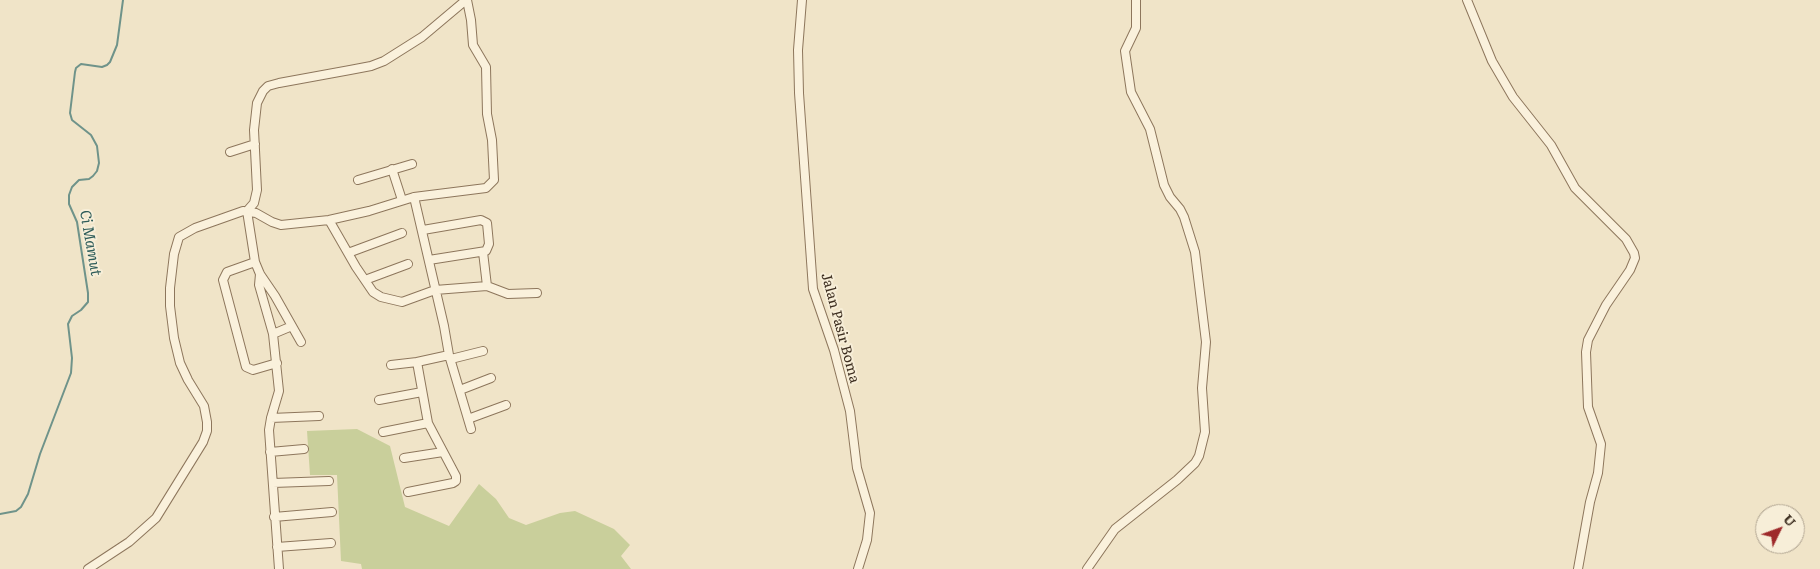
<!DOCTYPE html>
<style>
body{margin:0}
#map{position:relative;width:1820px;height:569px;overflow:hidden;background:#f0e4c8;font-family:Literata,serif}
canvas{display:block}
.north{position:absolute;left:1755px;top:504px;width:50px;height:50px;box-sizing:border-box;background:#f7eed8;border:1px solid #ada18e;border-radius:50%;rotate:48deg;font-size:14px;font-weight:700;line-height:20px;text-align:center;color:#3d2e20}
.north::after{content:'';display:block;margin:auto;width:18px;height:22px;background:#9e2a2b;clip-path:polygon(50% 0,100% 100%,50% 72%,0 100%)}
</style>
<div id="map">
<canvas width="1820" height="569"></canvas>
<div class="north">U</div>
</div>
<script>
const g = document.querySelector('canvas').getContext('2d');
g.lineJoin = 'round';
function fillPath(path, color) { g.fillStyle = color; g.fill(path, 'evenodd'); }
const toPath = rows => new Path2D(rows.map(r => 'M' + r).join(''));
function trace(path, color, width, dash) { g.strokeStyle = color; g.lineWidth = width; g.lineCap = dash ? 'butt' : 'round'; g.setLineDash(dash || []); g.stroke(path); }
function label(font, color, halo, rows, align = 'center') {
  g.font = font + ' Literata,serif'; g.lineWidth = 4; g.setLineDash([]); g.textBaseline = 'middle'; g.strokeStyle = halo; g.fillStyle = color; for (const [text, x, y, turn = 0] of rows) {
    g.save(); g.translate(x, y); g.rotate((+turn || 0) * Math.PI / 180); g.textAlign = isNaN(turn) ? turn : align; if (halo) g.strokeText(text, 0, 0); g.fillText(text, 0, 0); g.restore();
  }
}
fillPath(toPath([
 [357,429,390,446,405,507,449,526,479,484,496,499,509,518,526,525,560,513,575,511,614,529,630,545,621,556,631,569,362,569,361,564,341,561,337,475,310,475,307,431]
]), '#c9cf9b');
trace(toPath([
 [0,514,16,511,21,507,28,494,40,454,71,373,72,358,68,324,72,316,81,310,88,302,88,293,77,222,69,204,69,195,72,187,79,180,89,179,93,176,97,171,99,163,97,146,91,135,72,120,70,113,75,72,76,68,81,64,102,67,107,65,110,62,117,45,123,0]
]), '#6f938a', 2);
const minor = toPath([
 [802,0,798,50,799,93,813,289,834,350,850,411,857,468,870,513,867,540,858,569],
 [1467,0,1492,61,1513,97,1551,145,1575,188,1626,239,1634,253,1635,258,1630,270,1606,305,1588,340,1586,352,1588,407,1601,444,1598,473,1590,502,1578,569],
 [230,152,255,144],
 [392,169,402,200],
 [358,180,412,164],
 [414,197,444,326,449,355,471,429],
 [329,220,356,267,373,292,381,297,402,302,435,290,487,286,508,294,537,293],
 [423,230,481,220,487,223,489,244,486,251,429,260],
 [483,252,487,286],
 [348,253,402,233],
 [255,262,227,272,223,280,246,367,253,370,277,363],
 [260,274,259,285,273,334,279,391,271,418,269,430,279,569],
 [365,280,408,264],
 [273,334,292,326],
 [301,342,275,296,260,274,255,262,247,211,254,203,257,190,254,130,257,103,263,91,268,86,279,83,350,70,371,66,384,61,422,37,466,0],
 [451,359,483,351],
 [391,365,417,362],
 [460,390,491,378],
 [379,400,422,392],
 [271,418,319,416],
 [468,419,506,405],
 [383,432,428,423],
 [270,452,304,449],
 [404,458,443,452],
 [273,483,329,481],
 [408,492,453,483,456,481,456,476,428,423,417,362,449,355],
 [274,517,332,512],
 [277,547,331,543],
 [88,569,129,542,156,518,203,442,207,431,207,422,204,406,188,380,180,363,174,338,170,306,170,288,174,254,179,237,195,228,243,211,256,213,272,222,281,225,329,220,369,211,414,197,486,188,494,180,492,140,487,114,486,67,473,45,471,20,467,0],
 [1087,569,1115,529,1177,480,1195,463,1199,456,1205,432,1202,388,1206,342,1195,252,1184,217,1180,209,1170,197,1164,185,1150,129,1131,92,1125,51,1136,28,1136,0]
]);
trace(minor, '#8d765c', 10);
trace(minor, '#faf1dc', 8);
label('14px', '#3d2e20', '#f7eed8', [
 ["Jalan Pasir Boma",840,328,75]
]);
label('italic 15px', '#2f5d5a', '#f7eed8', [
 ["Ci Mamut",90,243,80]
]);
</script>
